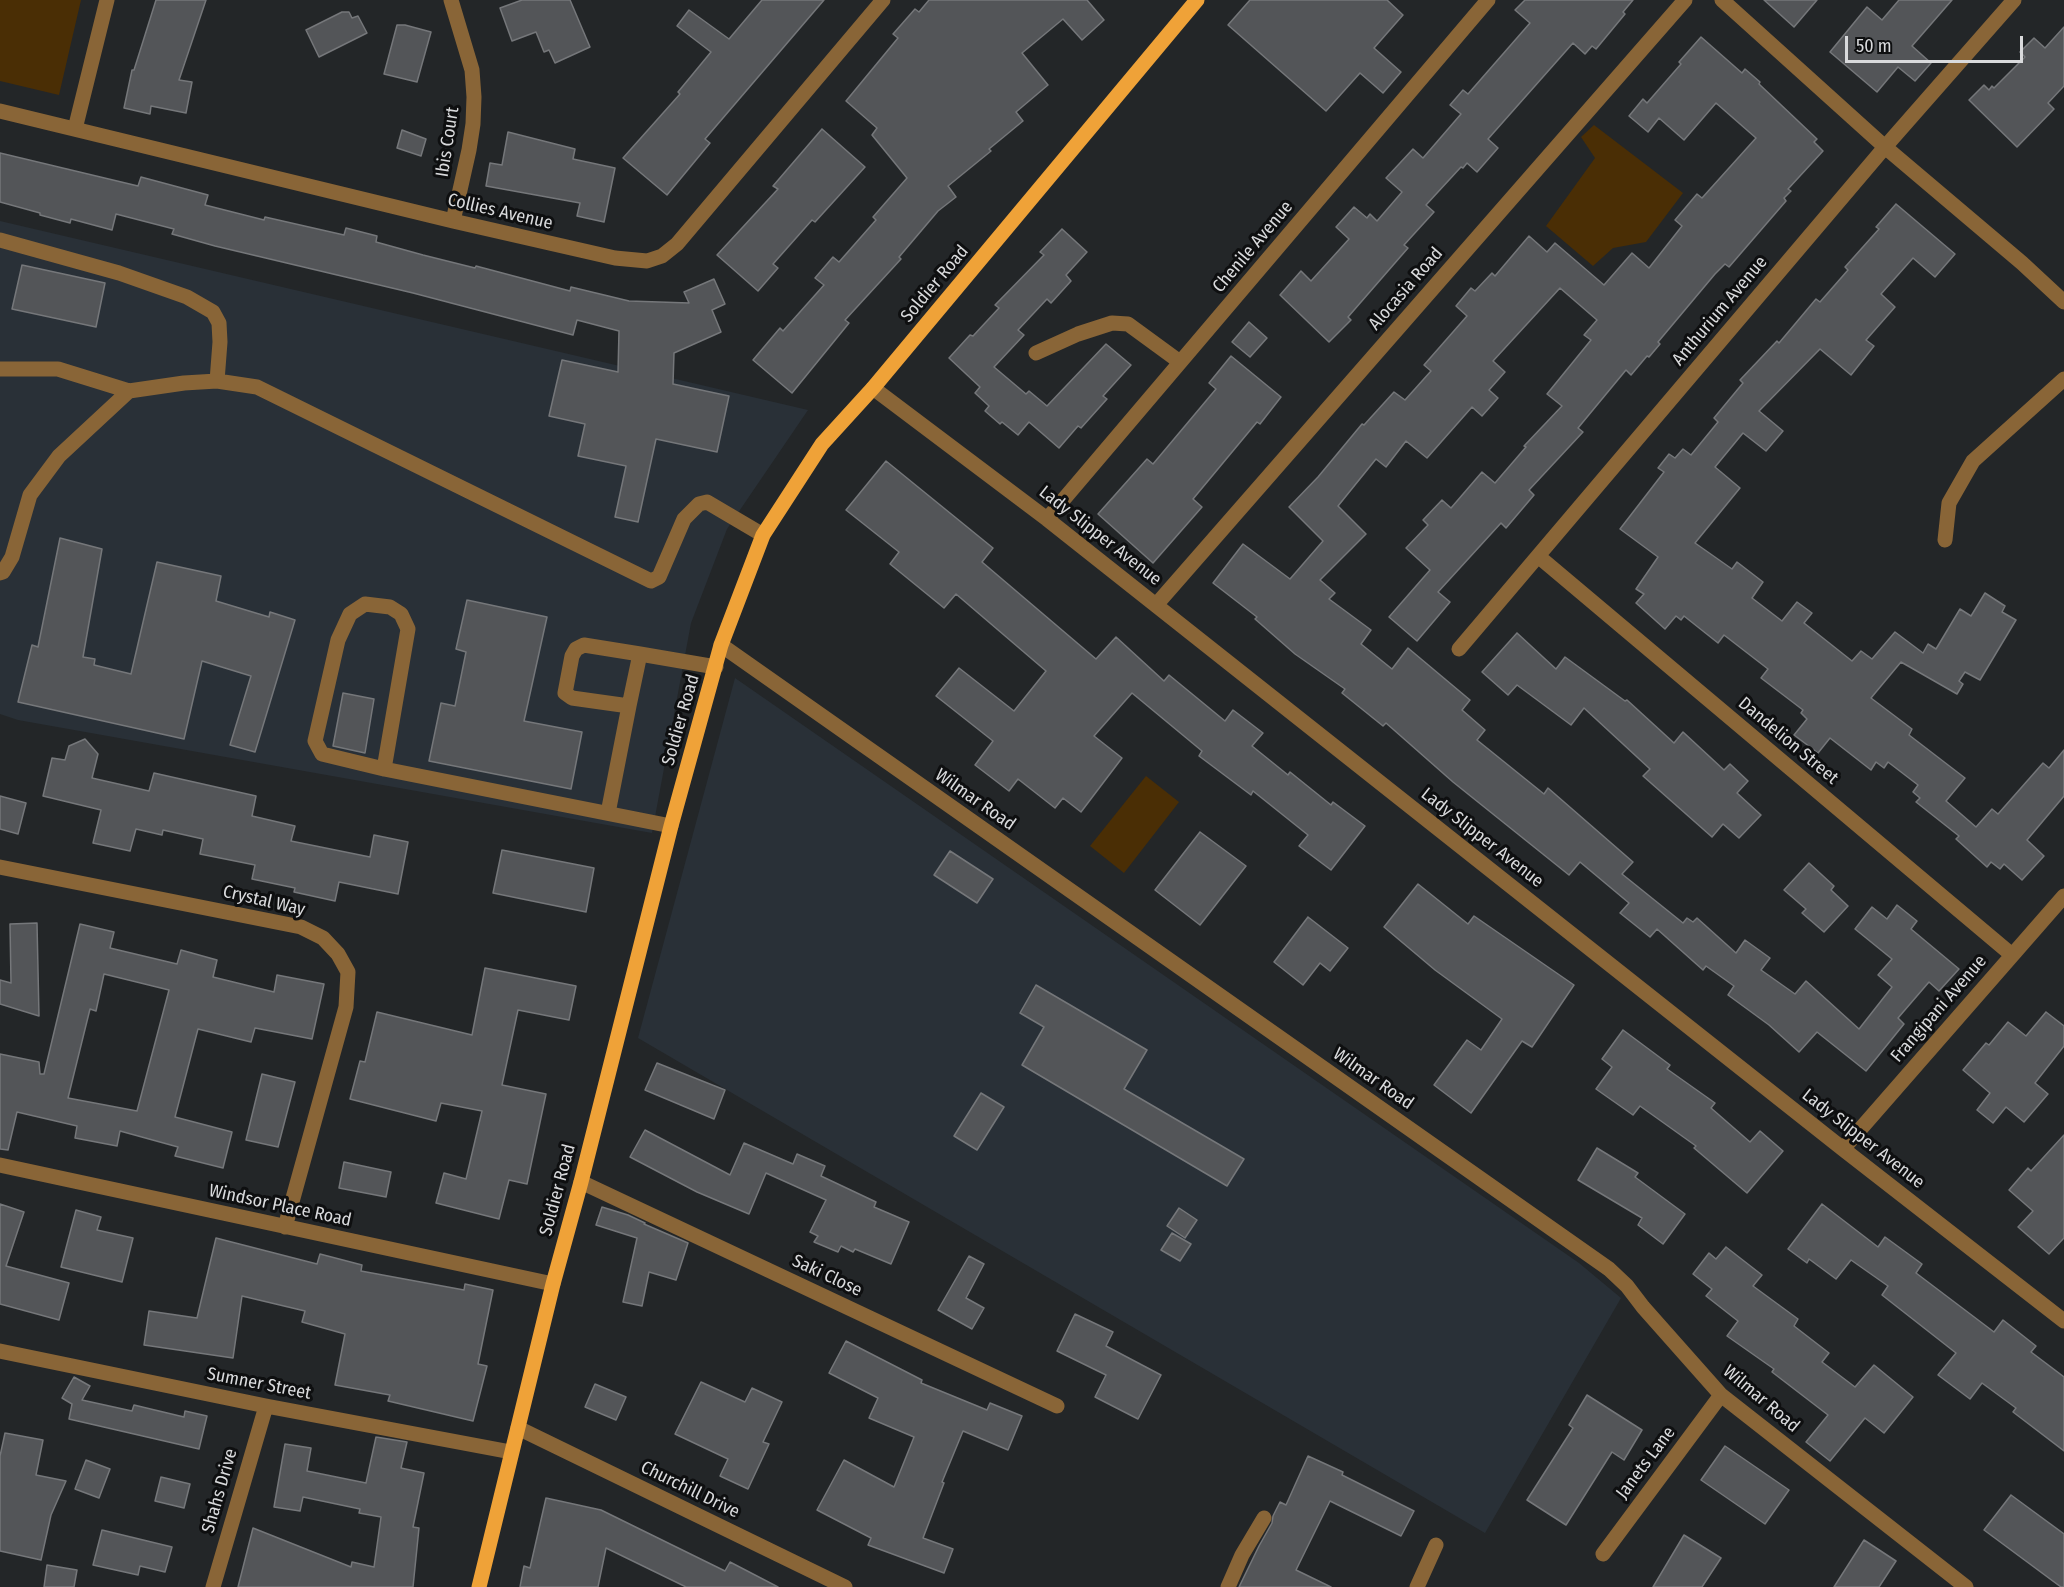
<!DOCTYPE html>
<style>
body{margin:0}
#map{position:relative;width:2064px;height:1587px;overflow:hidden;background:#232628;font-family:"Fira Sans Condensed",sans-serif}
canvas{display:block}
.scale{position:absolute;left:1845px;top:36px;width:178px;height:27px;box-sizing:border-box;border:3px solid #d9dadc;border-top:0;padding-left:8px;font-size:18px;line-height:21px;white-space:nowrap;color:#d9dadc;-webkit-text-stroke:4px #0e0f10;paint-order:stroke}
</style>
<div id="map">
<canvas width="2064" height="1587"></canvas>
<div class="scale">50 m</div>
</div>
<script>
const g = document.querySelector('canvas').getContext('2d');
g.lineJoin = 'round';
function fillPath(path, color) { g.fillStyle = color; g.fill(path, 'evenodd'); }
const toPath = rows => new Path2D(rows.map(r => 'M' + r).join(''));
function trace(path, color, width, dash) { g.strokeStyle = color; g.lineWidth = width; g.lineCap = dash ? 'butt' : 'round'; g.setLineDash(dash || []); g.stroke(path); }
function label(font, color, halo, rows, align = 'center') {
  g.font = font + ' "Fira Sans Condensed",sans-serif'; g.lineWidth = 6; g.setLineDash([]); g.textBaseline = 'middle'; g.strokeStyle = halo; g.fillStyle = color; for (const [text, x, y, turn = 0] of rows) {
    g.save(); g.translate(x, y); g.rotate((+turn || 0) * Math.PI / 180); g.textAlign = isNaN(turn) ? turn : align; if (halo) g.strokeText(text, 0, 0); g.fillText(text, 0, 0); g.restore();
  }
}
fillPath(toPath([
 [0,221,808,410,727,529,691,623,652,833,18,720,0,714],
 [735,678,1579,1263,1621,1298,1485,1533,638,1038]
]), '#293037');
fillPath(toPath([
 [0,0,81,0,59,95,0,81],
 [1594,125,1683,193,1646,242,1613,248,1593,266,1546,226,1595,158,1581,137],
 [1146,776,1179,802,1124,873,1090,846]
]), '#4a2e05');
const building = toPath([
 [156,0,206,0,179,80,192,82,186,113,151,106,150,114,124,108,132,70,134,70,156,0],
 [522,0,570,0,590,47,555,63,549,50,544,52,536,32,512,41,500,8,522,0],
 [762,0,824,0,705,139,710,143,667,195,623,158,680,94,678,92,711,52,677,26,689,10,729,39,762,0],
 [929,0,1087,0,1104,20,1082,40,1063,19,1022,53,1048,85,1016,112,1023,121,989,149,991,151,948,186,956,197,938,211,899,257,901,259,845,320,849,323,792,393,753,360,780,328,783,331,824,285,815,278,833,257,839,262,876,220,873,217,907,178,872,135,877,128,846,101,898,38,893,34,915,9,919,12,929,0],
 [1250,0,1387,0,1403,15,1374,48,1401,72,1383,93,1360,73,1326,111,1228,25,1250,0],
 [1525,0,1633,0,1623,12,1625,14,1596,49,1592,46,1585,54,1573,43,1488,139,1498,148,1477,172,1467,163,1463,168,1461,167,1426,205,1434,212,1404,245,1408,248,1348,317,1351,320,1329,342,1280,295,1301,271,1311,281,1349,239,1336,227,1354,207,1367,218,1370,214,1377,221,1402,192,1386,178,1413,149,1423,158,1461,114,1450,105,1463,90,1468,94,1530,23,1515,10,1525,0],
 [1764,0,1817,0,1794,27,1764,0],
 [1899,0,1952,0,1912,46,1931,63,1915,81,1898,67,1877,92,1830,52,1867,7,1882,20,1899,0],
 [342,12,349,12,352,18,358,16,367,33,319,57,306,30,342,12],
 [397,25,405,25,431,32,417,82,384,74,397,25],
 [2064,27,2064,86,2048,103,2054,109,2017,147,1969,100,1984,85,1989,90,1992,86,1994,88,2025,57,2020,52,2034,38,2045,48,2064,27],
 [1701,37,1742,73,1745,69,1760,82,1759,84,1817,139,1814,142,1823,151,1788,189,1791,191,1784,198,1786,201,1729,267,1725,264,1715,274,1658,342,1660,344,1649,357,1647,356,1631,375,1626,370,1578,428,1583,432,1529,490,1534,495,1506,528,1501,523,1438,592,1450,602,1417,641,1389,617,1430,570,1406,548,1428,525,1423,520,1442,500,1451,508,1482,472,1495,483,1526,447,1524,446,1562,406,1547,394,1591,340,1584,335,1597,320,1560,288,1493,361,1505,372,1489,390,1498,398,1482,416,1472,407,1427,458,1406,441,1386,467,1376,459,1338,506,1366,534,1320,580,1335,593,1329,599,1371,630,1361,644,1392,669,1408,648,1470,700,1462,710,1485,730,1477,740,1544,794,1548,788,1633,862,1622,874,1683,923,1687,918,1693,922,1697,918,1736,953,1745,940,1770,958,1761,970,1795,994,1806,981,1859,1029,1892,987,1878,975,1892,959,1855,929,1872,907,1887,919,1897,905,1917,921,1911,929,1959,969,1939,991,1929,982,1898,1018,1904,1024,1866,1071,1817,1032,1799,1052,1769,1025,1728,995,1734,986,1706,966,1703,970,1657,929,1650,937,1620,913,1629,903,1580,862,1569,875,1453,782,1386,723,1383,726,1342,693,1345,689,1295,654,1255,619,1257,617,1213,583,1243,544,1290,579,1323,541,1289,507,1318,477,1362,424,1364,425,1394,392,1405,400,1431,371,1424,365,1467,316,1456,306,1471,288,1475,291,1492,273,1495,276,1529,236,1547,252,1555,243,1604,285,1632,253,1649,268,1682,226,1675,220,1697,194,1702,198,1756,138,1716,103,1684,140,1659,118,1648,132,1629,116,1643,99,1647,103,1681,64,1679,62,1701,37],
 [822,129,865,167,815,222,812,220,773,264,778,268,758,291,717,255,778,189,773,186,822,129],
 [402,130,426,139,421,156,397,148,402,130],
 [508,132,575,149,573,159,615,168,604,222,577,216,580,203,486,186,490,163,502,165,508,132],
 [0,153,138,186,141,177,208,195,205,205,264,220,265,217,344,235,346,228,377,236,376,242,423,255,475,268,476,266,570,291,571,287,629,301,689,303,684,292,714,279,725,304,712,310,721,332,674,353,673,384,729,396,717,452,656,439,638,522,615,517,626,466,578,456,585,424,549,416,562,360,618,372,619,331,577,320,573,335,413,293,215,246,172,234,174,229,116,214,112,230,71,219,70,223,40,215,40,213,0,202,0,153],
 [1896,204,1955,254,1935,277,1913,258,1881,294,1895,307,1866,340,1874,346,1851,375,1820,349,1759,411,1783,431,1766,451,1743,433,1715,467,1740,488,1695,543,1732,569,1737,562,1763,582,1752,598,1782,621,1797,602,1812,613,1804,623,1852,661,1861,651,1872,659,1895,632,1923,653,1928,644,1936,649,1960,609,1971,616,1985,593,2005,606,2002,612,2016,620,1980,680,1965,672,1959,681,1963,684,1957,694,1901,662,1871,698,1912,729,1909,735,1965,778,1946,801,1976,827,1992,809,1998,814,2043,763,2049,768,2064,750,2064,796,2027,840,2044,856,2022,880,2004,864,2000,869,1991,862,1987,867,1956,839,1959,836,1916,802,1920,798,1913,792,1918,785,1888,762,1884,768,1876,762,1871,770,1830,738,1818,753,1794,735,1807,719,1801,713,1803,710,1761,678,1768,669,1724,635,1718,643,1684,616,1681,620,1676,616,1665,629,1636,603,1644,594,1636,589,1658,557,1620,529,1664,472,1658,468,1669,454,1675,458,1683,449,1691,455,1718,422,1714,418,1743,383,1740,380,1777,341,1779,343,1816,299,1820,302,1848,270,1845,267,1879,229,1876,227,1896,204],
 [1062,229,1087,252,1066,275,1071,281,1051,303,1047,299,1018,330,1024,335,994,367,1026,394,1029,391,1047,406,1106,344,1131,365,1103,396,1107,399,1081,428,1078,426,1059,448,1029,422,1018,435,1002,422,1000,424,985,411,989,406,975,393,980,387,949,358,970,335,973,336,999,308,995,305,1044,255,1040,252,1062,229],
 [22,265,105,283,96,327,12,309,22,265],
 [1249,322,1267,338,1250,357,1232,342,1249,322],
 [1231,356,1281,397,1260,424,1257,422,1193,499,1202,507,1153,563,1098,514,1147,459,1153,464,1216,389,1209,383,1231,356],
 [886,461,993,548,982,562,1096,659,1116,637,1164,681,1169,675,1225,721,1233,710,1263,733,1252,746,1288,775,1290,772,1331,805,1333,802,1365,826,1331,870,1299,846,1308,835,1253,791,1251,795,1199,756,1202,751,1132,693,1094,736,1122,758,1081,812,1063,798,1055,808,1018,779,1009,791,975,765,993,741,936,696,959,668,1014,711,1046,671,956,594,944,608,890,564,899,552,846,510,886,461],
 [60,538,102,549,83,657,95,659,94,665,131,674,157,562,221,576,216,601,269,617,270,612,295,620,255,752,230,745,251,676,202,661,184,739,18,702,32,645,38,647,60,538],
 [467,600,547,617,524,721,582,732,571,789,429,761,441,703,455,706,466,652,456,649,467,600],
 [1517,633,1556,669,1565,657,1625,701,1627,700,1674,743,1683,732,1724,770,1730,764,1748,781,1737,793,1761,815,1739,838,1723,824,1712,837,1643,776,1650,769,1584,708,1571,725,1517,685,1508,695,1482,672,1517,633],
 [343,693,374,699,365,753,333,746,343,693],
 [85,739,98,754,92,778,149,791,154,773,256,796,252,816,295,826,291,841,370,857,374,835,408,842,398,894,339,882,335,901,294,892,295,888,252,879,255,865,200,854,203,839,163,830,162,835,136,829,130,851,93,843,101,810,43,796,52,758,65,760,69,746,85,739],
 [0,796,26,803,18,834,0,829,0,796],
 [1200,832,1246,866,1200,925,1155,890,1200,832],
 [502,850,594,868,586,912,493,893,502,850],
 [950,851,993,879,977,903,934,875,950,851],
 [1809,863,1834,886,1831,890,1848,906,1824,932,1802,913,1806,909,1784,890,1809,863],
 [1418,884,1468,924,1474,916,1574,985,1532,1047,1522,1041,1471,1113,1434,1085,1467,1040,1481,1050,1502,1019,1435,970,1384,927,1418,884],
 [1308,917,1348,948,1330,971,1320,963,1303,985,1274,962,1308,917],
 [37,923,39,1016,0,1004,0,980,11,983,10,924,37,923],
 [80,924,114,932,110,948,177,964,181,950,217,960,213,977,274,992,277,975,324,984,312,1039,255,1028,251,1042,198,1029,175,1117,232,1132,223,1168,175,1156,178,1147,120,1131,117,1146,75,1138,77,1126,17,1112,8,1150,0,1149,0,1054,39,1062,40,1074,44,1074,80,924],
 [104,974,169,990,137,1111,68,1098,90,1009,96,1011,104,974],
 [485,968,576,986,569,1020,518,1010,502,1085,546,1094,527,1184,509,1180,499,1219,436,1203,444,1173,466,1179,482,1111,441,1103,436,1121,350,1099,360,1061,365,1062,377,1012,472,1035,485,968],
 [1036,985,1147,1050,1124,1089,1244,1159,1227,1186,1022,1065,1044,1027,1020,1013,1036,985],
 [2046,1012,2064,1026,2064,1046,2035,1083,2048,1094,2024,1122,2006,1107,1993,1123,1977,1110,1990,1093,1963,1070,1986,1043,1989,1045,2008,1022,2026,1036,2046,1012],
 [1623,1030,1670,1065,1667,1069,1715,1103,1711,1108,1750,1142,1760,1131,1783,1151,1747,1193,1694,1148,1696,1146,1640,1106,1633,1115,1596,1089,1612,1067,1602,1059,1623,1030],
 [657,1063,725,1090,714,1119,645,1090,657,1063],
 [262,1074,295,1082,278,1147,246,1140,262,1074],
 [981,1093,1004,1107,977,1150,954,1136,981,1093],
 [645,1130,730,1175,744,1143,793,1164,797,1154,825,1166,821,1176,876,1202,874,1207,909,1222,891,1264,855,1249,853,1252,841,1246,838,1252,814,1242,818,1236,810,1232,826,1200,766,1173,749,1214,697,1192,630,1157,645,1130],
 [2064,1135,2064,1238,2049,1254,2018,1227,2033,1211,2009,1190,2028,1168,2031,1171,2064,1135],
 [1597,1148,1638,1173,1635,1177,1685,1214,1663,1244,1638,1225,1642,1218,1578,1180,1597,1148],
 [344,1162,391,1172,386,1197,339,1188,344,1162],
 [0,1204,24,1212,6,1266,69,1283,59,1320,0,1304,0,1204],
 [1822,1204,1878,1247,1885,1237,1922,1264,1916,1273,1994,1332,2003,1320,2036,1346,2031,1352,2064,1377,2064,1451,2013,1412,2016,1408,1982,1383,1970,1399,1938,1375,1956,1353,1882,1295,1888,1286,1851,1260,1836,1279,1809,1259,1807,1263,1788,1249,1822,1204],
 [602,1207,628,1215,645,1223,644,1224,688,1243,676,1280,649,1272,642,1306,623,1302,637,1238,596,1225,602,1207],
 [1179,1208,1197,1220,1185,1238,1167,1226,1179,1208],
 [76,1210,101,1217,97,1230,133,1238,122,1282,61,1267,76,1210],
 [1172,1233,1191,1244,1180,1261,1161,1250,1172,1233],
 [216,1238,317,1264,320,1254,362,1265,361,1271,464,1290,465,1284,493,1290,478,1364,487,1366,473,1421,388,1401,390,1395,335,1385,345,1334,302,1322,305,1311,242,1296,233,1358,144,1345,149,1311,197,1318,216,1238],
 [1726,1247,1762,1275,1753,1286,1798,1319,1794,1326,1829,1353,1822,1362,1855,1387,1874,1365,1913,1397,1884,1433,1865,1418,1830,1461,1806,1442,1828,1415,1772,1372,1774,1369,1727,1336,1738,1321,1706,1296,1712,1289,1693,1274,1709,1253,1716,1259,1726,1247],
 [969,1256,984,1264,966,1298,984,1308,972,1329,938,1310,969,1256],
 [1075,1314,1113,1332,1106,1346,1161,1375,1138,1419,1095,1397,1106,1375,1057,1351,1075,1314],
 [846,1341,922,1380,921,1383,987,1410,990,1403,1022,1416,1008,1450,963,1431,942,1482,944,1483,923,1538,953,1549,944,1573,868,1545,871,1538,817,1510,844,1460,894,1487,914,1437,869,1418,878,1398,829,1373,846,1341],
 [74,1377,90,1386,82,1400,132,1411,134,1405,184,1417,185,1411,207,1416,199,1449,69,1419,72,1404,62,1398,74,1377],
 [701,1382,745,1402,752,1388,782,1402,763,1442,769,1444,748,1489,720,1476,728,1459,675,1434,701,1382],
 [595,1384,626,1397,616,1420,585,1407,595,1384],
 [1587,1395,1642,1430,1624,1460,1612,1452,1566,1525,1527,1500,1573,1428,1569,1425,1587,1395],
 [5,1433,43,1440,36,1475,66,1481,51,1515,41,1560,0,1551,0,1456,5,1433],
 [376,1437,407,1442,401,1468,424,1473,413,1527,419,1528,413,1587,238,1587,253,1528,351,1567,352,1562,374,1567,381,1517,359,1513,360,1509,303,1497,300,1511,274,1507,285,1444,311,1448,307,1471,366,1483,376,1437],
 [1725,1446,1789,1490,1765,1524,1701,1480,1725,1446],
 [1308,1456,1343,1472,1342,1475,1414,1511,1401,1536,1330,1501,1296,1570,1331,1587,1239,1587,1259,1546,1272,1523,1273,1516,1280,1502,1286,1505,1308,1456],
 [86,1460,110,1469,99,1498,75,1489,86,1460],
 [161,1477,190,1484,184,1508,155,1501,161,1477],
 [2011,1495,2064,1534,2064,1587,2061,1587,1984,1530,2011,1495],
 [546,1498,601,1510,725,1571,730,1562,778,1587,686,1587,606,1548,598,1587,520,1587,524,1566,530,1568,546,1498],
 [102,1530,172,1547,165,1572,140,1566,138,1575,93,1565,102,1530],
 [1684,1535,1721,1558,1702,1587,1653,1587,1684,1535],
 [1864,1540,1896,1561,1879,1587,1834,1587,1864,1540],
 [47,1565,77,1570,74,1587,44,1587,47,1565]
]);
fillPath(building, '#535558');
trace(building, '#75777a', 1.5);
trace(toPath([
 [451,0,472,70,474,97,473,124,469,150,453,221],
 [1722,0,1885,147,2022,263,2064,302],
 [0,111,453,221,615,258,647,261,662,256,677,244,883,0],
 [75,129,107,0],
 [0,240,119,273,187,297,213,312,219,323,220,342,217,381],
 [1036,353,1078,334,1112,323,1128,324,1180,362],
 [0,369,58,369,129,391],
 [873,388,1047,519,1843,1149,2064,1321],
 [1047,519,1488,0],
 [1945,540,1949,503,1973,461,2064,379],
 [1538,556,2012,955],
 [0,573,3,572,12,557,30,495,59,456,129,391,184,383,217,381,257,387,651,581,659,577,684,519,699,504,707,502,763,535],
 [1156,605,1685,0],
 [721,645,1609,1269,1627,1286,1643,1307,1721,1395,1966,1587],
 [1459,649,1885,147,2014,0],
 [640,654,629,706,572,698,565,693,572,656,576,649,584,645,640,654,716,667],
 [384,769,408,629,401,614,390,607,365,604,350,614,338,640,315,741,322,754,384,769,671,826],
 [608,813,629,706],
 [0,867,301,927,323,938,338,954,348,972,346,1007,285,1227],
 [1843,1149,2064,896],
 [0,1165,553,1284],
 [581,1182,1057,1406],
 [0,1351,266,1406,511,1452],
 [518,1428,845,1587],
 [1603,1554,1721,1395],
 [213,1587,266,1406],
 [1228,1587,1242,1555,1264,1518],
 [1417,1587,1436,1545]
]), '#896537', 15);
trace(toPath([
 [479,1587,553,1284,581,1182,671,826,721,645,763,535,822,444,873,388,1197,0]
]), '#efa238', 15);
label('18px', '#d9dadc', '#0e0f10', [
 ["Ibis Court",448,142,-81],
 ["Collies Avenue",500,212,13],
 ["Chenile Avenue",1253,247,-50],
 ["Soldier Road",935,284,-50],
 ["Alocasia Road",1406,289,-49],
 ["Anthurium Avenue",1720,311,-50],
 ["Lady Slipper Avenue",1100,536,38],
 ["Soldier Road",681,720,-74],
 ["Dandelion Street",1788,741,40],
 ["Wilmar Road",975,800,35],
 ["Lady Slipper Avenue",1482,838,38],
 ["Crystal Way",264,901,13],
 ["Frangipani Avenue",1939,1009,-49],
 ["Wilmar Road",1373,1079,35],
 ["Lady Slipper Avenue",1863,1139,38],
 ["Soldier Road",558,1190,-75],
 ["Windsor Place Road",280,1206,12],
 ["Saki Close",827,1276,25],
 ["Sumner Street",259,1384,11],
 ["Wilmar Road",1761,1399,40],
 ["Janets Lane",1646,1463,-53],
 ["Churchill Drive",690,1490,26],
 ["Shahs Drive",220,1491,-74]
]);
</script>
